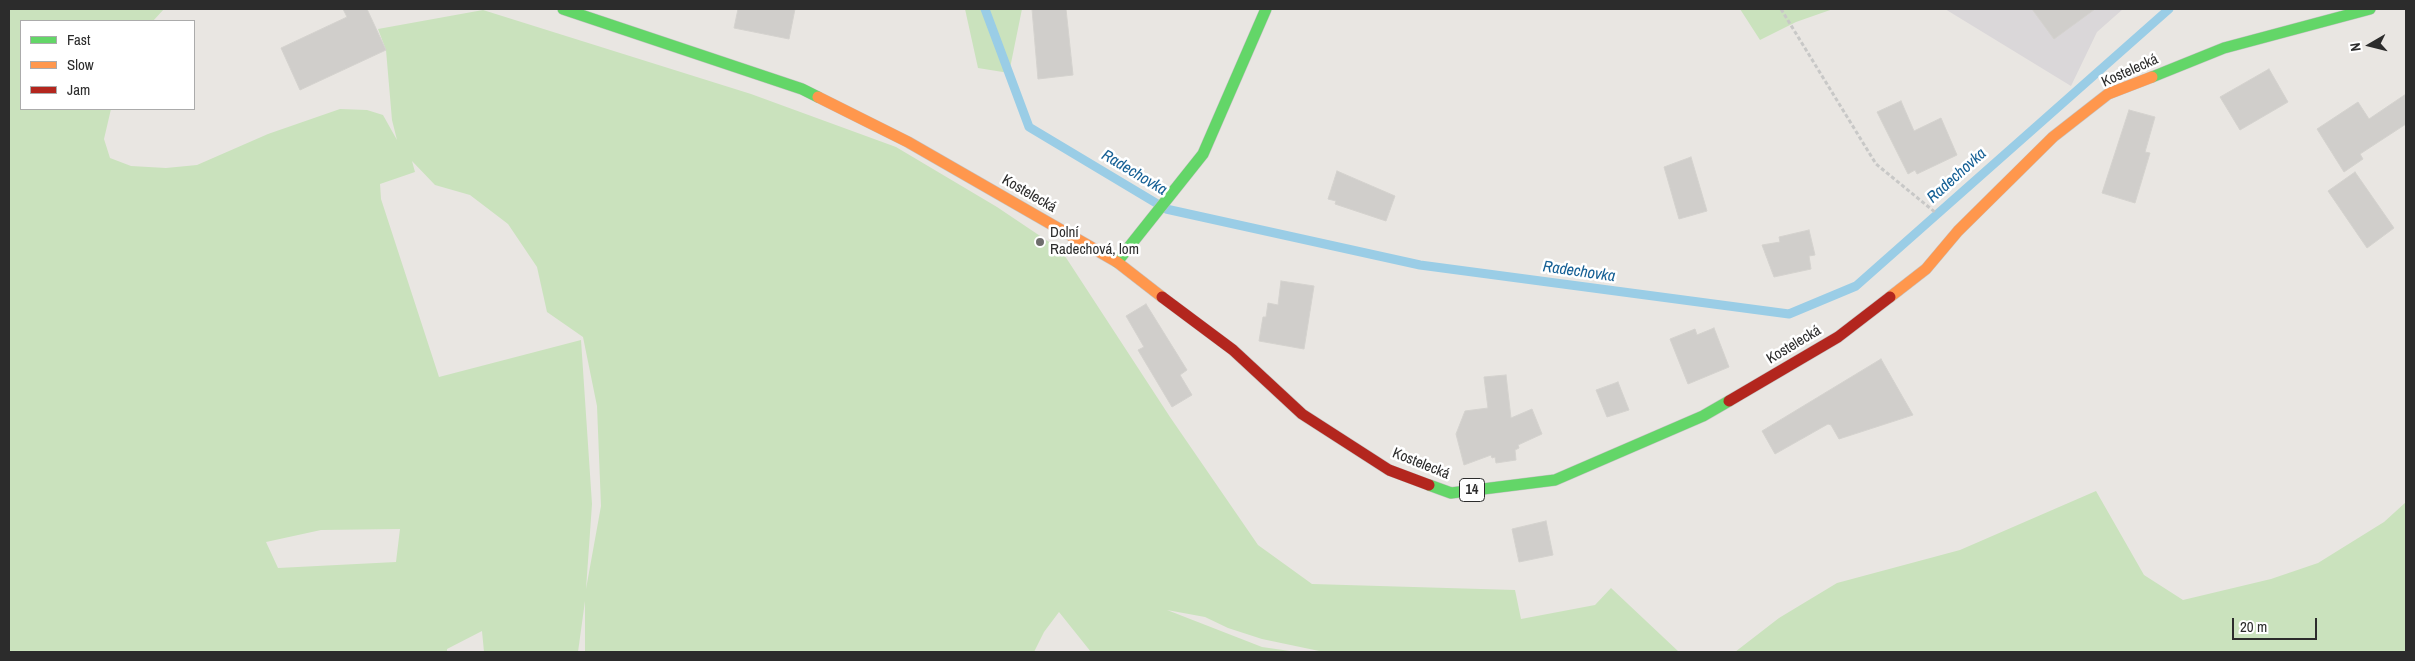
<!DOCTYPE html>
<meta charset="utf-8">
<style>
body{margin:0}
#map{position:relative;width:2415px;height:661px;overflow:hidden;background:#e9e6e2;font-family:"Archivo Narrow",sans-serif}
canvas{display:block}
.frame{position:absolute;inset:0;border:10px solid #2c2c2c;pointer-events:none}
.legend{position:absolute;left:20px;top:20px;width:175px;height:90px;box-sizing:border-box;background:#fff;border:1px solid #ababab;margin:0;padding:6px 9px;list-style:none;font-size:15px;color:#2c2c2c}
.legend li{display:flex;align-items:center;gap:10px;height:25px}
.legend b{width:25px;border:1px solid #ababab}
.north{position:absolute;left:2345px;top:20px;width:50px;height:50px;-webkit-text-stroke:4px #fff;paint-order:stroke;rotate:262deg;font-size:14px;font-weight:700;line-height:20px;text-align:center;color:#2c2c2c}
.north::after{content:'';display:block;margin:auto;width:18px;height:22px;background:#2c2c2c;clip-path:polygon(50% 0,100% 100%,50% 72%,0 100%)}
.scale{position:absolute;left:2232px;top:618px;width:85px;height:22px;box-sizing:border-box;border:2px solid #2c2c2c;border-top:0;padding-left:6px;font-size:15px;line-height:18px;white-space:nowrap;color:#2c2c2c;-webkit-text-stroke:4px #fff;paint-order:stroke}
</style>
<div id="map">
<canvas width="2415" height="661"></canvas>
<div class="frame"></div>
<ul class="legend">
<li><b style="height:6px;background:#63d668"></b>Fast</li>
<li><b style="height:6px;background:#ff974d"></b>Slow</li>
<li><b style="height:6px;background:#b3261e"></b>Jam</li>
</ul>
<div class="north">N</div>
<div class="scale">20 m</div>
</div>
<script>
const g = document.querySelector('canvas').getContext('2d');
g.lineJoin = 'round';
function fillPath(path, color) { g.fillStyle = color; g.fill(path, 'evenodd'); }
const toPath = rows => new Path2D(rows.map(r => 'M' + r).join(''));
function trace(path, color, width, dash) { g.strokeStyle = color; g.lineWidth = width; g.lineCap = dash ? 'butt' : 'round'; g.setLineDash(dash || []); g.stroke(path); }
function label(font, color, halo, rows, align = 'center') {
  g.font = font + ' "Archivo Narrow",sans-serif'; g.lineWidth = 5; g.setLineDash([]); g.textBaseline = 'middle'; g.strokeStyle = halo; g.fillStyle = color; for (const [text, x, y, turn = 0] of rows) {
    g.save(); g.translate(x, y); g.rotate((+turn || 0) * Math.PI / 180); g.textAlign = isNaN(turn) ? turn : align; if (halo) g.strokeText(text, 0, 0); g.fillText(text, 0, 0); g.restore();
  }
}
fillPath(toPath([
 [1945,9,2123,9,2097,32,2071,86]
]), '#dad7d9');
fillPath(toPath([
 [9,9,164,9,153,21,21,21,21,109,111,109,104,139,110,158,131,166,166,168,197,165,268,134,340,109,367,110,383,115,397,140,392,120,386,50,378,29,483,10,751,94,896,147,997,207,1061,250,1170,417,1258,545,1312,584,1515,590,1521,619,1595,605,1611,588,1679,652,1324,652,1262,639,1228,628,1205,617,1167,610,1262,647,1297,652,1091,652,1059,612,1044,632,1034,652,585,652,585,601,578,652,484,652,482,631,447,649,447,652,9,652],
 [412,161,435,185,470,195,508,224,537,267,547,312,583,337,597,406,601,506,586,589,592,504,581,340,439,377,381,199,380,184,415,172],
 [400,529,396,562,278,568,266,542,321,530],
 [965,9,1022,9,1009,73,978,68],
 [1740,9,1833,9,1796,22,1760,40],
 [2096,491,2144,575,2183,600,2271,579,2318,563,2384,522,2406,502,2406,652,1735,652,1779,618,1837,583,1960,550]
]), '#cae2bd');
trace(toPath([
 [985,9,1029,127,1166,209,1420,265,1789,314,1856,286,2169,9]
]), '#9acde6', 9);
const building = toPath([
 [343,9,367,9,386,50,300,90,281,48,347,17,343,9],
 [738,9,795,9,789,39,734,28,738,9],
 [1032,9,1066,9,1073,75,1038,79,1032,9],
 [2032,9,2095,9,2054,39,2032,9],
 [2269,69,2288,102,2240,130,2220,97,2269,69],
 [2406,94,2406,124,2360,154,2363,159,2344,172,2317,129,2358,102,2369,119,2406,94],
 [1901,101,1914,131,1941,118,1957,155,1917,174,1915,170,1908,174,1877,112,1901,101],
 [2129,110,2155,117,2145,152,2150,153,2135,203,2102,193,2129,110],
 [1691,157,1707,211,1679,219,1664,167,1691,157],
 [1337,171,1395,196,1386,221,1335,204,1336,201,1328,199,1337,171],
 [2355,172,2394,228,2367,248,2328,191,2355,172],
 [1809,230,1815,255,1809,256,1811,269,1774,277,1762,245,1780,242,1779,237,1809,230],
 [1281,281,1314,286,1304,349,1259,341,1263,317,1266,317,1268,303,1278,305,1281,281],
 [1146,304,1187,370,1180,375,1192,395,1172,407,1138,350,1144,347,1126,316,1146,304],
 [1714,328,1729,367,1688,384,1670,339,1695,329,1697,335,1714,328],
 [1881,359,1913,415,1839,439,1831,425,1828,424,1775,454,1762,431,1881,359],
 [1506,375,1511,418,1532,409,1542,434,1518,445,1519,448,1515,450,1516,460,1496,463,1495,457,1492,458,1491,455,1464,465,1456,434,1465,411,1488,408,1484,377,1506,375],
 [1618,382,1629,410,1607,417,1596,390,1618,382],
 [1546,521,1553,555,1519,562,1512,529,1546,521]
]);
fillPath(building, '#d0cecb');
trace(building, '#d4d2ce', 1);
const fast = toPath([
 [563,9,802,89,818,97],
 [2152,77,2224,48,2370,9],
 [1117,262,1203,154,1266,9],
 [1429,485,1451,493,1555,480,1703,416,1729,401]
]);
const slow = toPath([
 [818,97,908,142,1117,262,1162,297],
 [1890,297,1926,269,1958,231,2053,137,2108,94,2152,77]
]);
const jam = toPath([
 [1162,297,1233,350,1302,414,1389,470,1429,485],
 [1729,401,1838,337,1890,297]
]);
trace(fast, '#c3c2c2', 12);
trace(slow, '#c3c2c2', 12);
trace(jam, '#c3c2c2', 12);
trace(toPath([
 [1781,9,1876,164,1936,213]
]), '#c8c8c7', 3, [4, 2.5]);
trace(fast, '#63d668', 11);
trace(slow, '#ff974d', 11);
trace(jam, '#b3261e', 11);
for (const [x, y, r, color] of [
 [1040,242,5,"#6e6d6c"]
]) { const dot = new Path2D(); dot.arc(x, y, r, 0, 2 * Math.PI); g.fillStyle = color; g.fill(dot); trace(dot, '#fff', 2); }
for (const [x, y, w] of [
 [1472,490,25]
]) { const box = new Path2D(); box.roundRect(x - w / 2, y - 11.5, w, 23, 4); g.fillStyle = '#fff'; g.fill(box); trace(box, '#2c2c2c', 1); }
label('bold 14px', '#2c2c2c', null, [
 ["14",1472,490]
]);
label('15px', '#2c2c2c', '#fff', [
 ["Kostelecká",2130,71,-24],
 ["Kostelecká",1029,194,30],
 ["Kostelecká",1794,345,-31],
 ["Kostelecká",1421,464,22]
]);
label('15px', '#2c2c2c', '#fff', [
 ["Dolní",1050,233],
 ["Radechová, lom",1050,250]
], 'left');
label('italic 16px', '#166095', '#fff', [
 ["Radechovka",1134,173,31],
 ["Radechovka",1957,176,-42],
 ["Radechovka",1579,272,8]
]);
</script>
